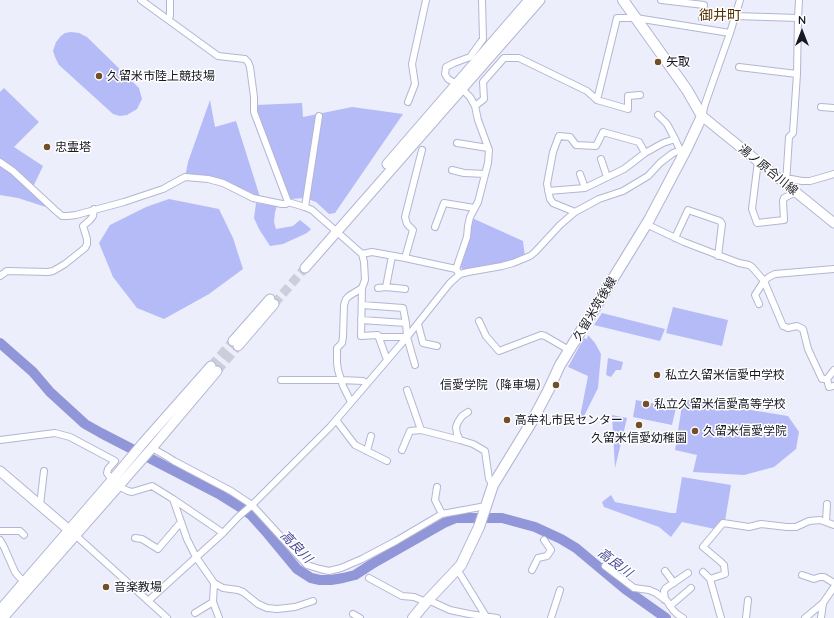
<!DOCTYPE html>
<meta charset="utf-8">
<style>
body{margin:0}
#map{position:relative;width:834px;height:618px;overflow:hidden;background:#eceefb;font-family:Quicksand,sans-serif}
canvas{display:block}
.north{position:absolute;left:782px;top:12px;width:40px;height:40px;-webkit-text-stroke:3px #fff;paint-order:stroke;rotate:0deg;font-size:11px;font-weight:700;line-height:16px;text-align:center;color:#171823}
.north::after{content:'';display:block;margin:auto;width:14px;height:18px;background:#171823;clip-path:polygon(50% 0,100% 100%,50% 72%,0 100%)}
</style>
<div id="map">
<canvas width="834" height="618"></canvas>
<div class="north">N</div>
</div>
<script>
const g = document.querySelector('canvas').getContext('2d');
g.lineJoin = 'round';
function fillPath(path, color) { g.fillStyle = color; g.fill(path, 'evenodd'); }
const toPath = rows => new Path2D(rows.map(r => 'M' + r).join(''));
function trace(path, color, width, dash) { g.strokeStyle = color; g.lineWidth = width; g.lineCap = dash ? 'butt' : 'round'; g.setLineDash(dash || []); g.stroke(path); }
function label(font, color, halo, rows, align = 'center') {
  g.font = font + ' Quicksand,"Noto Sans JP",sans-serif'; g.lineWidth = 3; g.setLineDash([]); g.textBaseline = 'middle'; g.strokeStyle = halo; g.fillStyle = color; for (const [text, x, y, turn = 0] of rows) {
    g.save(); g.translate(x, y); g.rotate((+turn || 0) * Math.PI / 180); g.textAlign = isNaN(turn) ? turn : align; if (halo) g.strokeText(text, 0, 0); g.fillText(text, 0, 0); g.restore();
  }
}
fillPath(toPath([
 [71,32,79,33,87,37,139,88,142,99,137,109,127,115,120,116,113,114,59,65,55,57,53,51,56,42,61,36,65,33],
 [4,88,39,122,14,147,43,166,32,189,55,210,18,198,0,195,0,92],
 [210,100,215,127,236,121,260,197,223,183,185,177,188,162],
 [302,103,303,117,352,107,403,114,335,213,329,214,316,202,305,198,291,199,255,115,256,105],
 [169,199,219,209,233,238,243,269,209,294,164,319,137,308,113,277,99,243,110,225,146,207],
 [256,203,277,206,275,212,274,222,276,229,293,226,300,220,311,229,307,233,283,244,270,246,259,229,254,218],
 [472,218,523,241,525,257,502,264,465,271,460,267,469,238],
 [673,307,728,320,722,346,666,333],
 [602,313,665,329,660,341,594,325],
 [588,335,595,343,601,354,598,388,582,420,579,422,588,376,568,367,584,338,587,339],
 [608,358,623,362,621,370,616,370,611,377,606,375],
 [683,399,788,416,799,432,796,449,774,467,744,475,693,472,697,455,675,450],
 [636,400,676,408,672,425,633,417],
 [612,415,627,418,615,468],
 [682,477,731,485,725,521,715,529,682,522,671,537,659,527,604,507,602,502,611,495,615,502,671,513,676,513]
]), '#b5bbf6');
trace(toPath([
 [0,343,33,372,50,392,85,424,101,433,219,494,243,509,251,515,268,534,297,569,311,578,320,580,331,580,343,578,355,575,372,564,444,523,456,518,502,518,535,527,561,539,576,548,625,589,666,618]
]), '#9096d7', 10);
trace(toPath([
 [274,304,305,268],
 [211,366,233,341],
 [217,371,238,346]
]), '#cccedb', 9, [9, 4.5]);
const street = toPath([
 [141,0,218,56,245,59,248,62,250,67,254,97,254,112,288,202],
 [661,0,704,5,702,18],
 [735,16,798,18],
 [168,19,170,16,170,0],
 [739,67,797,74],
 [640,95,628,96,628,109,597,100,617,18,636,18,730,33],
 [408,102,415,84,412,64,426,0],
 [475,106,484,99,483,82,504,58,519,58,587,91,597,100],
 [821,107,834,108],
 [658,115,667,124,675,139],
 [702,116,705,104,730,33,740,0],
 [457,143,488,148],
 [601,159,607,177],
 [758,161,752,209,757,223,784,220,783,201,784,198,796,192],
 [0,162,13,171,55,210,62,216,68,216,76,215,124,202,163,189,185,177,208,179,223,183,253,198,282,204,286,204,288,202,305,207,312,210,362,254,364,262,365,280,362,288,349,296,346,299,344,305,343,337,342,343,337,348,337,363,338,370,343,386,351,402],
 [452,170,464,173,485,174],
 [580,174,585,188],
 [786,178,802,181,810,181,834,174],
 [786,184,789,137,793,133,797,74,798,18,799,0],
 [548,191,585,188,624,169,645,153],
 [305,207,319,116],
 [575,212,553,203,550,199,547,184,553,152,559,136,570,137,576,145,596,146,603,132,639,142,645,153,663,143,675,139,680,150],
 [646,224,684,242,739,263,749,265,752,267,764,281,783,326,788,328,797,326,803,329,808,349,822,379,827,379,829,387,834,386],
 [435,227,444,203,474,208],
 [675,238,688,210,720,221,722,224,718,256],
 [362,254,372,252,405,258,456,269,458,272],
 [392,256,386,287,405,289],
 [405,258,413,230,407,224,405,217,406,213,422,150],
 [456,269,467,237,468,226,470,217,478,202,488,163,489,150,478,120,475,106,470,97,457,84,448,79,445,74,446,67,454,63,470,57,483,39,482,0],
 [0,276,7,271,48,272,53,271,65,264,85,248,87,244,87,239,83,226,90,220,93,216,94,209],
 [362,288,361,336,378,335,387,360],
 [378,288,386,287],
 [759,304,755,295,764,281,769,277,775,274,834,269],
 [362,305,403,308,406,323,407,337,415,365],
 [361,320,406,323],
 [479,321,486,336,499,351,541,335,545,336,569,350],
 [418,324,423,343,437,346],
 [379,337,407,337],
 [827,379,834,370],
 [281,380,341,380,363,381,367,384],
 [407,390,421,430,460,440],
 [468,412,462,416,458,422,456,427,457,434,460,440,473,444,485,451,489,479,493,485],
 [336,420,355,445,387,461],
 [0,440,55,433,70,437,115,461,108,469,107,473,112,480],
 [152,448,166,456,174,461,231,491,252,505,294,551,307,565,320,569,329,571,341,568,362,559,396,541,442,514,486,506],
 [402,450,410,431,421,430],
 [367,451,371,436],
 [118,486,128,491,132,492,152,486,173,499,187,539,196,557,214,583,213,602,219,618],
 [437,487,435,500,442,514],
 [173,499,223,533],
 [40,505,44,471],
 [826,522,827,504],
 [0,531,20,531,24,535],
 [73,533,167,618],
 [135,538,142,539,158,549,181,522],
 [0,540,4,547,15,572,20,578,25,580],
 [605,566,634,588,649,590,656,593,667,601,673,610,677,614,683,618],
 [457,569,487,618],
 [532,570,538,558,547,556,551,550,544,540],
 [665,571,674,583],
 [703,572,710,579,721,618],
 [802,575,814,579,820,577,824,577,834,583],
 [369,578,402,596,414,597,426,602],
 [710,579,725,574,724,565,721,562,703,547,723,523,749,527,761,524,787,527,796,527,809,521,820,520,834,525],
 [214,583,223,588,238,590,243,592,258,604,267,608,277,609,295,607,313,601],
 [428,600,450,610,469,614,497,618],
 [665,600,664,591,666,588,688,573],
 [148,601,223,533,238,517,252,505,330,427,407,337,450,283,460,274,468,272,502,266,513,263,530,256,535,252,560,225,575,212,599,199,623,191,648,176,660,163,673,153,687,148],
 [670,606,691,588],
 [195,613,213,602],
 [353,614,360,618],
 [551,618,560,590],
 [746,618,748,600],
 [805,618,823,603,834,587],
 [821,618,823,603]
]);
const secondary = toPath([
 [702,116,834,223],
 [387,164,529,0],
 [305,268,540,0],
 [233,341,270,299],
 [238,346,274,304],
 [0,471,69,530],
 [0,610,112,480,143,443,211,366],
 [3,618,152,448,217,371]
]);
const primary = toPath([
 [413,618,428,600,461,565,479,527,493,485,531,423,548,391,560,365,649,220,687,148,702,116,687,90,623,0]
]);
trace(street, '#b2b6d4', 8);
trace(secondary, '#b2b6d4', 11);
trace(primary, '#b2b6d4', 12);
trace(street, '#fff', 6);
trace(secondary, '#fff', 9);
trace(primary, '#fff', 10);
for (const [x, y, r, color] of [
 [658,62,4,"#724f28"],
 [99,76,4,"#724f28"],
 [47,147,4,"#724f28"],
 [657,375,4,"#724f28"],
 [556,385,4,"#724f28"],
 [646,404,4,"#724f28"],
 [507,420,4,"#724f28"],
 [639,425,4,"#724f28"],
 [695,431,4,"#724f28"],
 [106,587,4,"#724f28"]
]) { const dot = new Path2D(); dot.arc(x, y, r, 0, 2 * Math.PI); g.fillStyle = color; g.fill(dot); trace(dot, '#fff', 1.5); }
label('12px', '#171823', '#fff', [
 ["矢取",666,62],
 ["久留米市陸上競技場",107,76],
 ["忠霊塔",55,147],
 ["私立久留米信愛中学校",665,375],
 ["信愛学院（降車場）",548,385,"right"],
 ["私立久留米信愛高等学校",654,404],
 ["高牟礼市民センター",515,420],
 ["久留米信愛学院",703,431],
 ["久留米信愛幼稚園",639,438,"center"],
 ["音楽教場",114,587]
], 'left');
label('12px', '#171823', '#fff', [
 ["湯ノ原合川線",768,170,39],
 ["久留米筑後線",595,309,-59]
]);
label('italic 13px', '#484897', '#fff', [
 ["高良川",296,547,46],
 ["高良川",615,563,37]
]);
label('14px', '#563100', '#fff', [
 ["御井町",720,16]
]);
</script>
